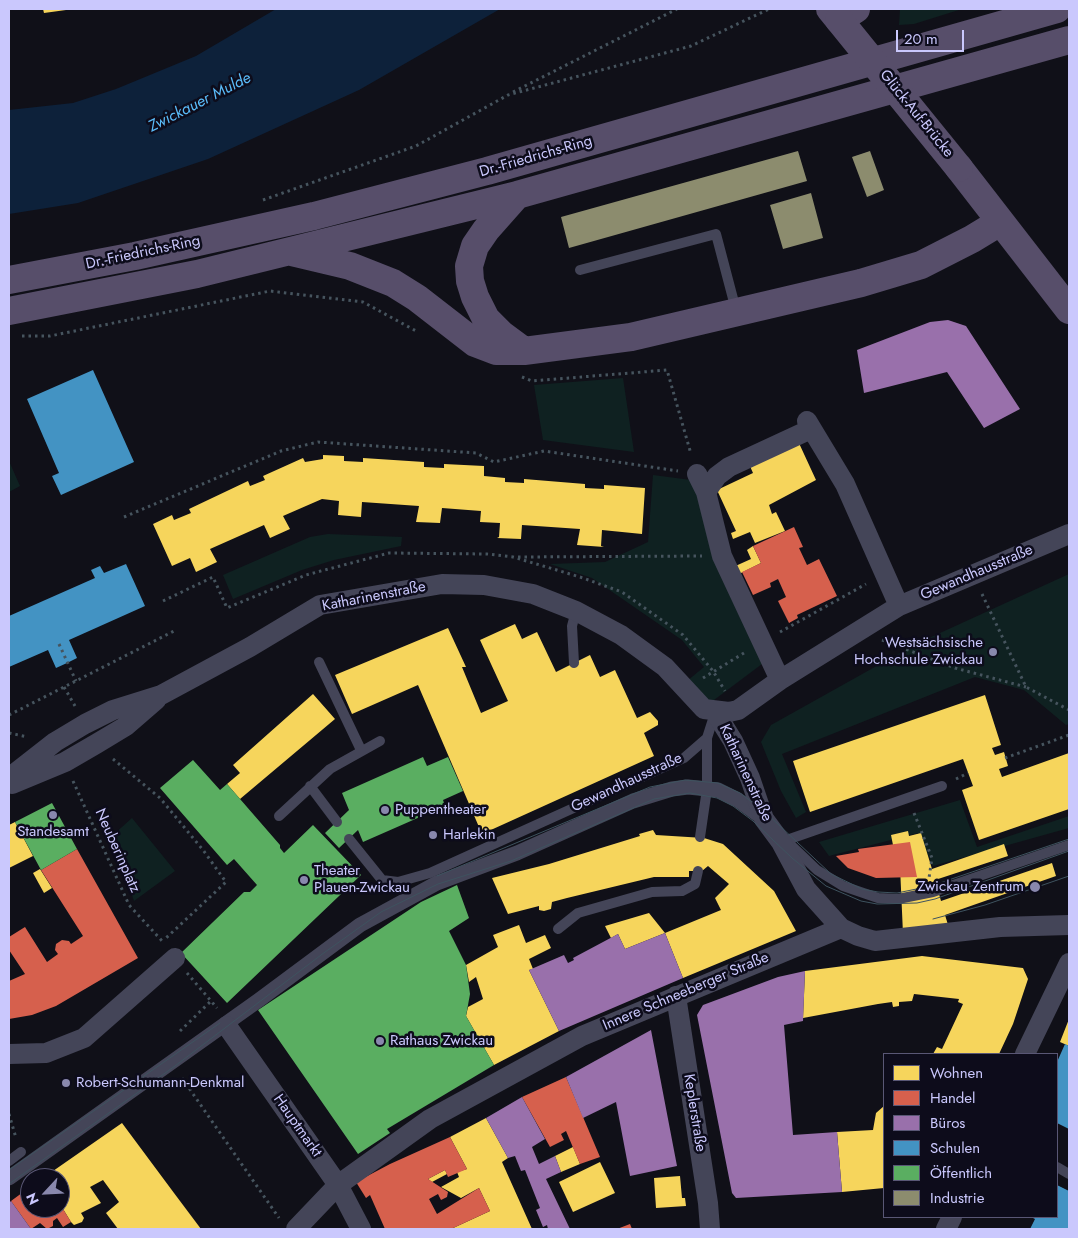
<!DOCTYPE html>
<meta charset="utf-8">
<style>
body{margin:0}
#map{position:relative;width:1078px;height:1238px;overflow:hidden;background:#101018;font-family:Jost,sans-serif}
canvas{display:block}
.frame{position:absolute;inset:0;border:10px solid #cac8fd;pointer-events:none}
.legend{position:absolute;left:883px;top:1053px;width:175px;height:165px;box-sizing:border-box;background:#0d0c1b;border:1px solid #595775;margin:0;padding:6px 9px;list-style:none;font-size:15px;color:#cac8fd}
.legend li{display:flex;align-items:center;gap:10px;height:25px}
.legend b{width:25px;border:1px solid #595775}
.north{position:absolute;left:20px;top:1168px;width:50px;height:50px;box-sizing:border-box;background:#0d0c1b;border:1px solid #595775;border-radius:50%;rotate:245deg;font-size:14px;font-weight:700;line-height:20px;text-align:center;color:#cac8fd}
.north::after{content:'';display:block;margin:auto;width:18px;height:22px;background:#8988ad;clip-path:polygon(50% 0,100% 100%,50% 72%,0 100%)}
.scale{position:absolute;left:896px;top:30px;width:68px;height:22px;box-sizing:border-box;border:2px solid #cac8fd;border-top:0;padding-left:6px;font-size:15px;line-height:18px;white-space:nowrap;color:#cac8fd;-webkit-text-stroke:4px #0d0c1b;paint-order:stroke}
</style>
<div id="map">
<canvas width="1078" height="1238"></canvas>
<div class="frame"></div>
<ul class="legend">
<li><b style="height:14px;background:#f6d55c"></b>Wohnen</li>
<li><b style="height:14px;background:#d6604d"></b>Handel</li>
<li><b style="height:14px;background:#9970ab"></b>Büros</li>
<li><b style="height:14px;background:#4393c3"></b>Schulen</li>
<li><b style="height:14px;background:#5aae61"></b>Öffentlich</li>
<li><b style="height:14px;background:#8c8c6e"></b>Industrie</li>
</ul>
<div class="north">N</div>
<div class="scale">20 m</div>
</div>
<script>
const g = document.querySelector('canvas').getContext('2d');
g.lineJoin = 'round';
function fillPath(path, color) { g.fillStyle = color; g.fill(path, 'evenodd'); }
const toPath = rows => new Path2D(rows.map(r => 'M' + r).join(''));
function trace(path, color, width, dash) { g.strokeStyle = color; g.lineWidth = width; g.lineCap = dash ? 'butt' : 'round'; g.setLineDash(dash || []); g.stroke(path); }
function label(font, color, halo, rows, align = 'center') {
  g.font = font + ' Jost,sans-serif'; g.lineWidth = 5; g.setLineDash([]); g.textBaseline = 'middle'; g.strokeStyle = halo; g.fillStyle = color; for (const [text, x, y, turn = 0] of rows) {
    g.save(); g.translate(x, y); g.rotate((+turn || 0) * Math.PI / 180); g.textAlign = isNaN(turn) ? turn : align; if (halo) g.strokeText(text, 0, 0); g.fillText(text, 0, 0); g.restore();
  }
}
fillPath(toPath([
 [900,9,962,9,914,24,899,25],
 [623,378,634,452,543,440,534,385],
 [9,461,20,486,9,492],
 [653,475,691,480,770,658,706,706,687,681,704,667,682,640,592,578,550,564,605,562,648,542],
 [328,534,402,537,401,546,334,560,302,570,233,599,223,575,310,537],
 [1069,574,1069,724,1066,725,1024,690,975,677,782,754,806,812,796,818,781,791,761,742,771,725,916,644],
 [960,800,977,847,1069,816,1069,828,933,866,918,833,829,856,819,842],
 [132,818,175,871,134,901,112,836]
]), '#0f2121');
fillPath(toPath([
 [276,9,500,9,359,90,208,159,78,203,9,214,9,110,73,103,116,89,196,56]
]), '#0d213a');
fillPath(toPath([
 [43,9,66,9,66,10,44,13],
 [798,441,816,480,769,505,772,514,776,512,785,531,755,543,750,532,733,539,731,533,736,531,717,490,753,473,749,464],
 [323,455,344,456,344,461,363,462,363,458,424,462,424,467,444,468,444,464,484,466,484,476,505,478,505,482,524,483,524,479,585,484,585,488,604,489,604,485,645,488,642,534,602,530,601,546,604,547,577,545,580,529,522,525,521,539,497,538,499,537,500,523,480,522,481,511,442,508,440,523,416,522,419,506,362,502,361,517,338,515,339,501,322,499,283,516,290,529,270,538,264,525,210,549,217,562,196,572,190,558,172,566,153,524,172,515,174,520,191,513,189,509,248,481,250,486,265,480,263,476,303,458,305,462,323,459],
 [753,546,761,563,735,576,731,568,751,559,747,550],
 [515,624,522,639,537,632,556,672,590,655,600,677,615,670,637,718,650,712,658,721,658,725,644,733,654,756,482,834,418,685,352,714,335,675,448,628,466,667,462,667,481,713,508,701,480,640],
 [313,694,335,719,240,799,227,784,240,773,233,765],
 [985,695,1001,745,992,748,995,755,1004,752,1008,766,999,769,1002,777,1069,753,1069,809,979,840,962,790,973,786,963,759,810,812,793,761],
 [15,822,33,856,9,868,9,825],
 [653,830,656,835,704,838,723,844,774,891,796,931,683,978,665,933,721,910,715,898,729,884,708,866,702,871,689,871,689,877,654,877,567,898,552,902,551,909,544,911,539,910,539,906,508,914,492,878,549,864,640,836,639,834],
 [908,831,909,836,921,833,932,869,1004,844,1008,856,935,880,941,901,1052,863,1056,876,945,915,949,928,903,934,899,844,893,845,891,835],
 [40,869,52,888,44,893,33,873],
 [649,913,665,933,625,949,618,934,611,938,605,926],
 [519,925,526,943,545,935,551,948,529,959,533,969,529,970,559,1031,494,1065,466,1016,468,1007,483,999,476,977,469,982,466,965,498,947,493,935],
 [922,956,1023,968,1028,979,1013,1024,999,1054,933,1054,937,1047,942,1049,963,1004,958,1002,959,999,914,994,912,1001,899,1002,899,1006,893,1007,892,1002,878,1004,803,1018,805,971],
 [1069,1019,1069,1046,1060,1042],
 [884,1106,884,1188,842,1192,837,1132,873,1130,876,1113],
 [486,1118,508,1158,502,1162,532,1229,451,1229,490,1211,479,1188,461,1198,441,1187,459,1177,457,1172,467,1169,450,1137],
 [122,1123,174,1193,201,1229,118,1229,106,1213,119,1202,103,1180,90,1187,101,1203,81,1213,84,1218,82,1222,74,1225,71,1222,60,1204,60,1178,43,1178],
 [573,1147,580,1164,561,1172,555,1156],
 [600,1162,615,1193,573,1212,559,1182],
 [445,1170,447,1174,432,1182,428,1179],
 [680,1176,682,1198,685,1198,686,1206,656,1208,654,1178]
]), '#f6d55c');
fillPath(toPath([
 [794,527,803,547,799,548,807,565,819,559,837,596,797,615,798,618,789,623,778,601,786,597,778,579,770,583,771,587,753,595,742,572,761,563,753,546],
 [910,842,917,877,876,878,848,868,836,856,859,852,858,849],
 [77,849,138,958,56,1006,32,1015,9,1019,9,981,25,974,9,950,9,937,25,927,47,962,58,954,55,950,56,944,62,940,69,941,71,944,83,936,41,870],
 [566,1077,600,1157,580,1164,566,1131,561,1134,564,1140,550,1147,522,1097],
 [450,1137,467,1169,448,1177,445,1170,428,1179,448,1192,447,1197,441,1200,438,1194,429,1199,437,1214,479,1188,490,1211,451,1229,385,1229,370,1195,366,1198,356,1182,390,1164],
 [30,1187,30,1208,60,1208,60,1204,71,1222,63,1227,57,1218,53,1221,53,1226,47,1229,40,1223,31,1229,11,1201],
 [630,1224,632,1229,617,1229]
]), '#d6604d');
fillPath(toPath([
 [948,320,966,326,1020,409,984,428,947,372,864,393,857,350,930,322],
 [665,933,683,978,559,1031,529,970,564,955,568,963,574,960,573,958,618,934,625,949],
 [805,971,803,1021,784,1025,793,1135,837,1132,842,1192,736,1198,732,1193,697,1015,703,1005,778,977],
 [651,1030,677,1166,630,1176,616,1102,583,1118,566,1077],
 [522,1097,545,1139,532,1147,539,1164,555,1156,561,1172,546,1179,570,1229,548,1229,547,1225,543,1227,536,1210,540,1208,525,1170,521,1171,515,1156,508,1158,486,1118],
 [11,1201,31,1229,9,1229,9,1203]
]), '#9970ab');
fillPath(toPath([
 [93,370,134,462,61,495,52,476,59,473,27,399],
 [126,564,145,606,69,640,77,658,67,663,56,668,48,650,9,667,9,616,95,578,91,570,100,566,104,573],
 [1065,1044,1069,1046,1069,1129,1057,1123,1057,1062],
 [1057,1185,1069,1191,1069,1229,1030,1229,1035,1219,1031,1217,1057,1217]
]), '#4393c3');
fillPath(toPath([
 [423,757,427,766,448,757,463,791,443,800,445,806,363,842,358,830,339,848,325,833,349,810,342,793],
 [193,760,220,790,227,784,280,845,280,848,284,853,313,825,361,875,227,1003,181,953,244,892,250,892,257,885,234,859,227,865,160,788],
 [52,803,77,849,41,870,15,822],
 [457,885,469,918,449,931,466,965,470,994,466,1016,494,1065,387,1129,390,1133,358,1154,258,1010,421,902]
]), '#5aae61');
fillPath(toPath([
 [798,151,807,181,569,248,561,217],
 [870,151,884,190,867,197,852,157],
 [811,193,823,238,783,249,770,205]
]), '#8c8c6e');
trace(toPath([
 [513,92,677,9],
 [263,200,416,146,508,95,691,46,769,9],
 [22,336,50,336,270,291,363,302,418,332],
 [522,377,532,381,667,370,691,454],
 [124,517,281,451,318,442,476,453,494,462,544,451,678,471],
 [518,557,702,556],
 [982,594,1026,687,1069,710],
 [163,601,213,577,227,608,306,575,389,553,487,554,513,557,580,577,622,592,683,635,713,671,725,691],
 [780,632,866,584],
 [882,640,955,668,1026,687],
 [59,644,76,681],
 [703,678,744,653],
 [64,687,75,706],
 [9,715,176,630],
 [9,733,28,737],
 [1005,758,1069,735],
 [113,759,160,798,203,850,226,882,165,939],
 [956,779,968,773],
 [73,781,129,905,163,942],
 [914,813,932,858,929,878],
 [187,973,217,1008],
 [180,1031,210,1002],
 [182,1078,279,1218],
 [9,1114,16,1138]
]), '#46545e', 3, [2.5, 4]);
trace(toPath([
 [580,270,716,234,736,310],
 [319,662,361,750],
 [574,663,572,626,576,611],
 [310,786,337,822],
 [279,816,330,769,380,741],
 [700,837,707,789,707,738],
 [349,839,382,880,398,882,430,873,684,758,707,738,715,713],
 [781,842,942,786],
 [791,845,817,870,843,886,878,898,898,899,933,892,1069,845],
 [558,929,578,913,652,892,682,891,695,884,698,871],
 [9,1161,21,1152],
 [1057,1167,1069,1174]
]), '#444558', 10);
trace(toPath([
 [9,1178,259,1000,360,925,437,883,517,853,633,801,672,789,688,787,718,790,738,800,764,819]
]), '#444558', 15);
trace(toPath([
 [807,421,845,484,899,606],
 [697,474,706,492,722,556,780,680],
 [706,492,717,476,729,467,811,429],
 [715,712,733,741,750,778,764,819,781,842,806,889,841,928,858,936,875,941,1000,927,1069,925],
 [9,778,55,742,85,724,113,710,161,695,250,647,320,605,442,584,484,585,533,594,576,611,621,635,665,667,704,709,729,712,738,710,780,680,899,606,1069,534],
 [12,784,65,762,96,744,126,726,156,700],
 [676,996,708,1203,710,1229],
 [227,1026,338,1185,361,1229],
 [9,1054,46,1053,84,1038,175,958],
 [1025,1054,1069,963],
 [296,1229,338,1185,430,1119,582,1036,841,928],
 [946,1229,952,1217]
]), '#444558', 20);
trace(toPath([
 [830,9,839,20,856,9],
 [959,168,1069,310],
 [517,195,486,230,475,246,469,266,470,281,475,297,486,319,501,334,524,351],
 [291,252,350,266,393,283,417,298,475,343,496,351,524,351,631,337,861,283,921,265,972,239,1000,222],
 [9,280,135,256,314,216,487,171,1057,9],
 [9,311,197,274,517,195,1069,40]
]), '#574e6a', 28);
trace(toPath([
 [437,876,650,787,685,780,718,783,740,793,764,811,831,874,862,889,878,892,897,893,931,886,1069,839],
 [933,919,985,905,1069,876],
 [9,1170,220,1023],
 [9,1184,175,1066,321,955,381,912,438,884,511,861,654,799,690,793,717,798,733,806,753,821,792,858,826,886,861,901,877,904,917,903,935,899,1069,851]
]), '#3e535f', 1);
trace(toPath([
 [839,20,959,168]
]), '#574e6a', 28);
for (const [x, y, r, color] of [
 [993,652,5,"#8988ad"],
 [385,810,5,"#8988ad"],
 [53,815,5,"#8988ad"],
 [433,835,5,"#8988ad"],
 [304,880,5,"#8988ad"],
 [1035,887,6,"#8988ad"],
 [380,1041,5,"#8988ad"],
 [66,1083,5,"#8988ad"]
]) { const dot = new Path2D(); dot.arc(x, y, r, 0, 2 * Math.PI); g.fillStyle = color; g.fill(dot); trace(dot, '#0d0c1b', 2); }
label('15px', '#cac8fd', '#0d0c1b', [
 ["Glück-Auf-Brücke",916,114,51],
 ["Dr.-Friedrichs-Ring",536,157,-16],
 ["Dr.-Friedrichs-Ring",143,253,-12],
 ["Gewandhausstraße",977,573,-23],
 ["Katharinenstraße",374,597,-11],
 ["Katharinenstraße",745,773,65],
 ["Gewandhausstraße",627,783,-25],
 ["Neuberinplatz",117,851,66],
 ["Innere Schneeberger Straße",686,992,-23],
 ["Keplerstraße",694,1113,81],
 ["Hauptmarkt",297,1126,55]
]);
label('15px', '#cac8fd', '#0d0c1b', [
 ["Westsächsische",983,643,"right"],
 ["Hochschule Zwickau",983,660,"right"],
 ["Puppentheater",395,810],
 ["Standesamt",53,832,"center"],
 ["Harlekin",443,835],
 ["Theater",314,871],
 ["Plauen-Zwickau",314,888],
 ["Zwickau Zentrum",1024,887,"right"],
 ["Rathaus Zwickau",390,1041],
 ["Robert-Schumann-Denkmal",76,1083]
], 'left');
label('italic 16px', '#5abbf8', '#0d0c1b', [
 ["Zwickauer Mulde",200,103,-27]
]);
</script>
